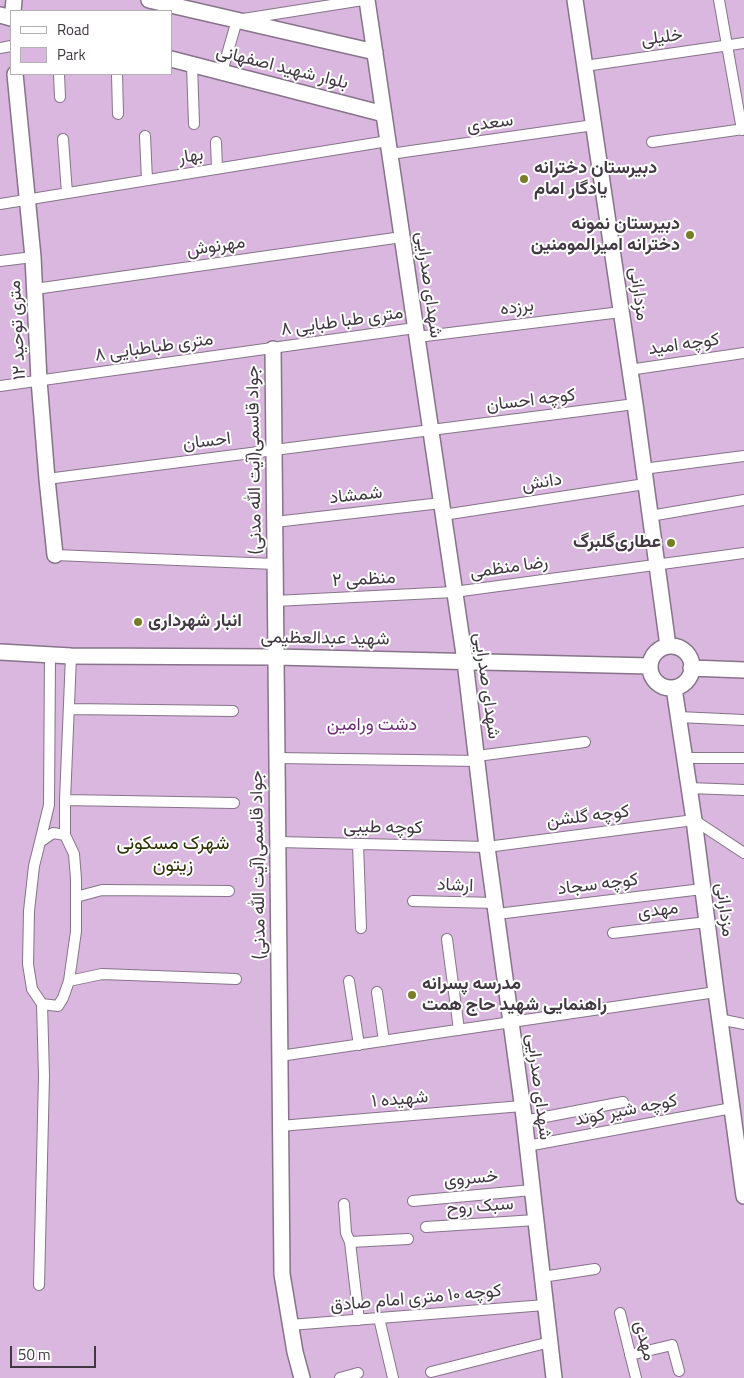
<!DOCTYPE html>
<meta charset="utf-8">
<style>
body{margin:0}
#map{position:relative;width:744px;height:1378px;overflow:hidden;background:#eed7f1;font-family:"Titillium Web",sans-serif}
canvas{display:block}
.legend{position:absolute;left:10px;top:10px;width:162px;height:65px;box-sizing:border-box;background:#fff;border:1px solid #b3afb3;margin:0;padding:6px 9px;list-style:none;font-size:15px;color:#413842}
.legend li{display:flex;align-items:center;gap:10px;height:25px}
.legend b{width:25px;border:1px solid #b3afb3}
.scale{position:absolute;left:10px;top:1346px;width:86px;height:22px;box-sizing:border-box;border:2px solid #413842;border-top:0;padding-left:6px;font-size:15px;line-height:18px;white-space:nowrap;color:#413842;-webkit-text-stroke:4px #fff;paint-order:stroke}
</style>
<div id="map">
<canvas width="744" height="1378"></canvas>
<ul class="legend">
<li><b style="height:6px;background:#fff"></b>Road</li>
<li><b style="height:14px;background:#d9b7de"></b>Park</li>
</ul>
<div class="scale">50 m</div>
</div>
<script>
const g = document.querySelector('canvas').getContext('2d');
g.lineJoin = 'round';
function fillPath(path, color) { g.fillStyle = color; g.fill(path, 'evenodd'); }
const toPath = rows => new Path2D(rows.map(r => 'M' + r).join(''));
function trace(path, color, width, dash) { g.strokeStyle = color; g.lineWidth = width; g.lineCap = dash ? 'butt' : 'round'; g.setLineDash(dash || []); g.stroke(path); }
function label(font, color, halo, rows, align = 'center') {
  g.font = font + ' "Titillium Web",Vazirmatn,sans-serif'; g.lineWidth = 4; g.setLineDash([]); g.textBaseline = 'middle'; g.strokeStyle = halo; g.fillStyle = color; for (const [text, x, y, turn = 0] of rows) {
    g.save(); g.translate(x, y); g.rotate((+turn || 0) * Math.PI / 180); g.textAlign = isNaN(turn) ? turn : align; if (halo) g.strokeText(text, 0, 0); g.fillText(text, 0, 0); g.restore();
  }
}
fillPath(toPath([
 [0,0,744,0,744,1378,0,1378],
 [11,11,171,11,171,74,11,74]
]), '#d9b7de');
const street = toPath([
 [719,0,742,130],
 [0,48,11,46],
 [192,65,194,124],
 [585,66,744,43],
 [222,72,237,20,363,0],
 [59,74,60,97],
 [117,74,118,114],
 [145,136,147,180],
 [63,139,67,193],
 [216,142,217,169],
 [652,142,744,129],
 [390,154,594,125],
 [0,204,388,141],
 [0,261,33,257],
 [35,289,402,237],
 [417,337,621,312],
 [629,370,744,353],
 [0,386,415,328],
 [643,469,744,456],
 [47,479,635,404],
 [443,515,645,484],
 [650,516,744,500],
 [275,522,441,503],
 [55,555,275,564],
 [275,601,454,592,744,553],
 [69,709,233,711],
 [678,717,744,720],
 [477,756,585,742],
 [277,758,478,761],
 [684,758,744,758],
 [688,788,744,790],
 [65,800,234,803],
 [53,833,65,835,74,854,76,879,76,931,69,981,63,998,58,1006,42,1004,32,989,28,964,29,911,34,866,40,842,53,833],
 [65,835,65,800,71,656],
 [40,842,49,805,50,655],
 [278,842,487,847,694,820,744,853],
 [358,844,361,928],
 [76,897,102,890,229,891],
 [413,901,496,903],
 [497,914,702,889],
 [613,933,707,922],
 [447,939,459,1030],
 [69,981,102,974,236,979],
 [349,981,359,1045],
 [377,992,384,1041],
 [719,1019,744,1024],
 [280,1056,716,992],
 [524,1121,623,1102],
 [280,1126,522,1106],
 [527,1146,732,1108],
 [413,1201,532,1190],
 [344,1204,346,1233,350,1242,359,1320],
 [426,1227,536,1220],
 [350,1242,408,1239],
 [542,1277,595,1269],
 [39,1285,44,1076,42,1004],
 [620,1313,636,1378],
 [379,1318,393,1378],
 [290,1325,545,1305],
 [630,1355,672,1345,679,1371],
 [431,1372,550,1342],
 [340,1378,358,1373]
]);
const secondary = toPath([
 [149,0,375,52],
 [367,0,465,661,487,847,524,1117,554,1378],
 [575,0,635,404,668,646],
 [13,11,14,0],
 [0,15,11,18],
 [171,59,384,114],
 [15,74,33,257,39,380,47,479,55,555],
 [273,349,282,1274,295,1352,302,1378],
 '650 667a21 21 0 1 1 42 0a21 21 0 1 1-42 0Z',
 [0,652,71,656,276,657,650,666],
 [691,668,744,670],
 [674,688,694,820,716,992,744,1196]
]);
trace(street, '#87738a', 12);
trace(secondary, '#87738a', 18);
trace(street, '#fff', 10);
trace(secondary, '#fff', 15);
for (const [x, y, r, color] of [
 [524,179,5,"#787d26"],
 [690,235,5,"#787d26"],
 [671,543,5,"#787d26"],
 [138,622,5,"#787d26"],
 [412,995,5,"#787d26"]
]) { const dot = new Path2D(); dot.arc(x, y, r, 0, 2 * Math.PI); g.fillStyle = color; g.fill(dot); trace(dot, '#fff', 2); }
label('18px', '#413842', '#fff', [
 ["خلیلی",662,38,-8],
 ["بلوار شهید اصفهانی",282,68,14],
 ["سعدی",490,124,-8],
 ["بهار",191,157,-9],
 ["مهرنوش",216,247,-8],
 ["شهدای صدرایی",428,285,82],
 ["مزدارانی",638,294,82],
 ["برزده",517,308,-7],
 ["۸ متری طبا طبایی",342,322,-8],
 ["۱۲ متری توحید",18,330,-93],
 ["کوچه امید",684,345,-8],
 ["۸ متری طباطبایی",154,348,-8],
 ["کوچه احسان",531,401,-7],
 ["احسان",207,442,-7],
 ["جواد قاسمی(آیت الله مدنی)",255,460,-91],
 ["دانش",542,483,-9],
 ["شمشاد",356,496,-6],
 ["رضا منظمی",509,568,-8],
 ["منظمی ۲",364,580,-3],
 ["شهید عبدالعظیمی",325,639,1],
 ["شهدای صدرایی",486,686,82],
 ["کوچه گلشن",588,817,-7],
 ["کوچه طیبی",383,828,1],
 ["جواد قاسمی(آیت الله مدنی)",259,865,-91],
 ["کوچه سجاد",598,885,-7],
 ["ارشاد",455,886,2],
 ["مزدارانی",724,910,83],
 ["مهدی",658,911,-7],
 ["شهدای صدرایی",538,1087,83],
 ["شهیده ۱",400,1100,-5],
 ["کوچه شیر کوند",626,1111,-11],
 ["خسروی",471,1179,-5],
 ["سبک روح",480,1207,-4],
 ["کوچه ۱۰ متری امام صادق",416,1299,-5],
 ["مهدی",644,1341,76]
]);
label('bold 18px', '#413842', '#fff', [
 ["دبیرستان دخترانه",534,169],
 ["یادگار امام",534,190],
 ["دبیرستان نمونه",680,225,"right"],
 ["دخترانه امیرالمومنین",680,246,"right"],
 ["عطاری‌گلبرگ",661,543,"right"],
 ["انبار شهرداری",148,622],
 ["مدرسه پسرانه",422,985],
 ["راهنمایی شهید حاج همت",422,1006]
], 'left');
label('18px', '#6f2d78', '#fff', [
 ["دشت ورامین",372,726]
]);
label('19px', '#2e3006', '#fff', [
 ["شهرک مسکونی",173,844],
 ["زیتون",173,866]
]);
</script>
